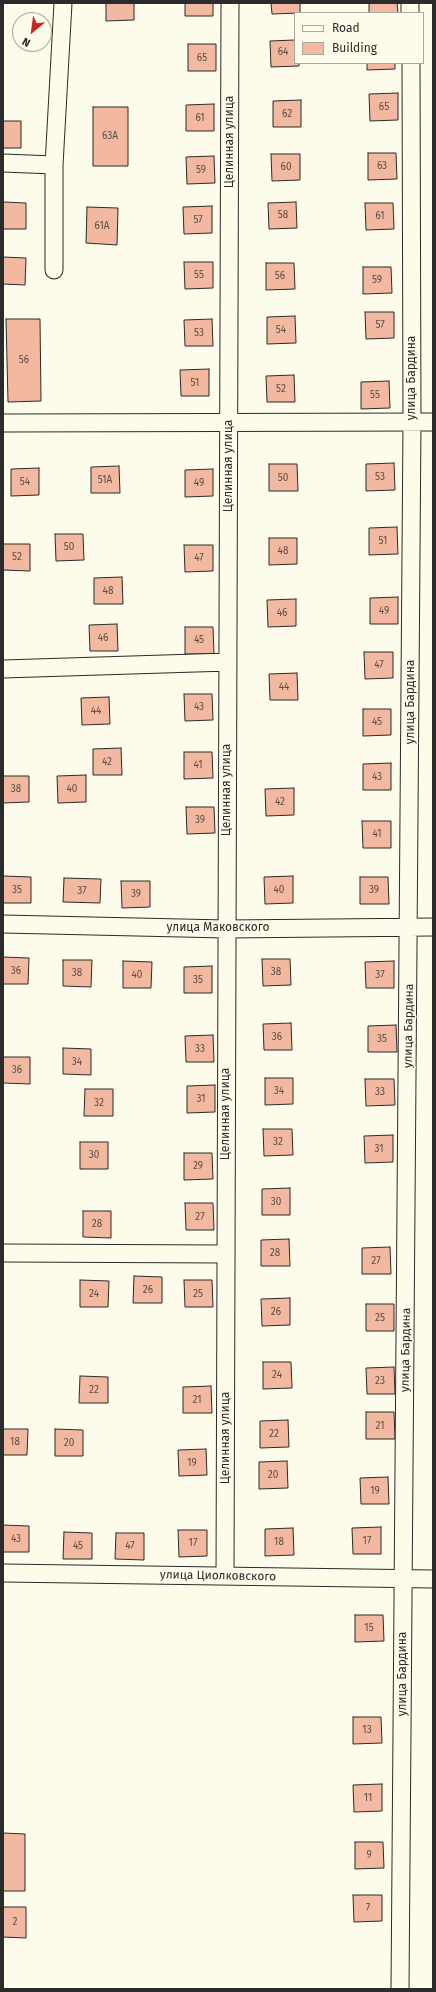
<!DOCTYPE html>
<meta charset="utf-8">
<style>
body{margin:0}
#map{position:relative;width:436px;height:1992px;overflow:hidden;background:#fdfbea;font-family:"Fira Sans",sans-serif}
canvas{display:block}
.frame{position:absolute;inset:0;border:4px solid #2b2b2b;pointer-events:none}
.legend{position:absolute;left:294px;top:12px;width:130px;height:52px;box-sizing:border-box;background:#fdfbea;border:1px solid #a9a89e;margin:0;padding:5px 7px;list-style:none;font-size:12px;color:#2b2b2b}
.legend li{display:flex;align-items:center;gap:8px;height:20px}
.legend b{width:20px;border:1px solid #a9a89e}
.north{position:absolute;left:12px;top:12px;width:40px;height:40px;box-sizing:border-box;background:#fdfbea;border:1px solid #a9a89e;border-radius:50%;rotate:209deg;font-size:11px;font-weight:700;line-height:16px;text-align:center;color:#2b2b2b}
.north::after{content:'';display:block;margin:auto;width:14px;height:18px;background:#c62828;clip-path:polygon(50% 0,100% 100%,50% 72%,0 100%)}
</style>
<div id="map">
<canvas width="436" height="1992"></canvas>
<div class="frame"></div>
<ul class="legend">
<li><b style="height:5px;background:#fdfbea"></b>Road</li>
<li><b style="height:11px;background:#f2b8a0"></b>Building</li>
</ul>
<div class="north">N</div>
</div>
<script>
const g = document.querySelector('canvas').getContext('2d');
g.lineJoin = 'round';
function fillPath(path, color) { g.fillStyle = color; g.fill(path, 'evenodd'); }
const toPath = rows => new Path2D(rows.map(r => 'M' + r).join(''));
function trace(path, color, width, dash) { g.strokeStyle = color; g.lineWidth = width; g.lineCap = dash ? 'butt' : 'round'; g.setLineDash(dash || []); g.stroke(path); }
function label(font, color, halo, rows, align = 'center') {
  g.font = font + ' "Fira Sans",sans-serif'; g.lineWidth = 3; g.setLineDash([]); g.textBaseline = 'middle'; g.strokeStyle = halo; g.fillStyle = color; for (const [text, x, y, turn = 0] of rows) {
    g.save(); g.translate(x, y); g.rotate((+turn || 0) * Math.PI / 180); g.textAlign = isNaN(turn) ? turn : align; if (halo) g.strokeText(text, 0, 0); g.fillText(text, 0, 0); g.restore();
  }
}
const building = toPath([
 [106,3,134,3,134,20,106,21,106,3],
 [185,3,213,3,213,16,185,16,185,3],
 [271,3,300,3,300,13,272,14,271,3],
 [369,3,397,3,398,13,369,13,369,3],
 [295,40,295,63,299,63,299,66,271,67,270,41,295,40],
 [188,44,216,44,216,71,188,71,188,44],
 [367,63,395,63,395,69,367,70,367,63],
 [398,93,398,120,370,121,369,94,398,93],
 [301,100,301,127,273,127,273,101,301,100],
 [214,104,214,131,186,131,186,105,214,104],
 [93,107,128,107,128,166,93,166,93,107],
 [3,121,21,121,21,148,3,148,3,121],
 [368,153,396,153,397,179,368,180,368,153],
 [271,154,300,154,300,180,272,181,271,154],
 [214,156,215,183,187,184,186,157,214,156],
 [3,202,26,203,26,229,3,229,3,202],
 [296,202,297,228,269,229,268,203,296,202],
 [365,203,393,203,394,229,366,230,365,203],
 [212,206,212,233,184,234,183,207,212,206],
 [87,207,118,208,117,245,86,243,87,207],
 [3,257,26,258,25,285,3,284,3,257],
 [184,262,213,262,213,288,185,289,184,262],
 [266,263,294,263,295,289,266,290,266,263],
 [363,267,391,267,392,293,363,294,363,267],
 [365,312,394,312,394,338,366,339,365,312],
 [295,316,296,343,267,344,267,317,295,316],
 [6,319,40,319,41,401,8,402,6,319],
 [212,319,213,346,185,346,184,320,212,319],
 [209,369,209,396,181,396,180,370,209,369],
 [294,375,295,402,267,402,266,376,294,375],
 [389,381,390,408,361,409,361,382,389,381],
 [394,463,395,490,366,491,366,464,394,463],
 [269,464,297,464,298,491,269,491,269,464],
 [119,466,120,493,91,493,91,467,119,466],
 [39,468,39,495,11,496,11,469,39,468],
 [213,469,213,496,185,497,185,470,213,469],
 [397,527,398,554,369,555,369,528,397,527],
 [55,534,83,534,84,560,56,561,55,534],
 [269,538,297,538,297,564,269,565,269,538],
 [3,544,30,544,30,571,3,570,3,544],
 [184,545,213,545,213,571,185,572,184,545],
 [122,577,123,604,94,604,94,578,122,577],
 [398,597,398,624,370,624,370,598,398,597],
 [296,599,296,626,268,627,267,600,296,599],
 [117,624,118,651,90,651,89,625,117,624],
 [185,627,213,627,214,654,185,654,185,627],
 [364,652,393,652,393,678,365,679,364,652],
 [297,673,298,700,270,700,269,674,297,673],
 [184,694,212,694,213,720,185,721,184,694],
 [109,697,110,724,82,725,81,698,109,697],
 [363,709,391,709,391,735,363,736,363,709],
 [121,748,122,775,93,775,93,749,121,748],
 [184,752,212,752,213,778,184,779,184,752],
 [391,763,391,790,363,790,363,764,391,763],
 [86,775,86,802,58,803,57,776,86,775],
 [3,776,29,776,29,802,3,803,3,776],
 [294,788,294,815,266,816,265,789,294,788],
 [186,807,214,807,215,833,187,834,186,807],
 [362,821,391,821,391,848,363,848,362,821],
 [3,876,31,877,31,903,3,903,3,876],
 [293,876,293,903,265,904,264,877,293,876],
 [360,877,388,877,389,904,360,904,360,877],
 [64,878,101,879,100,903,63,902,64,878],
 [121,881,150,881,150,907,122,908,121,881],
 [3,957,29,958,28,984,3,984,3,957],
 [262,959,290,959,291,985,263,986,262,959],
 [63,960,92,960,91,987,63,986,63,960],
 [123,961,152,962,151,988,123,988,123,961],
 [394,961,394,988,366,988,365,962,394,961],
 [212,966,212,993,184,993,184,967,212,966],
 [291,1023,292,1050,264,1050,263,1024,291,1023],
 [396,1025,397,1052,368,1052,368,1026,396,1025],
 [213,1035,214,1062,186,1062,185,1036,213,1035],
 [63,1048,91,1049,91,1075,63,1074,63,1048],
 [3,1057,30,1057,30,1084,3,1083,3,1057],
 [265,1078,293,1078,293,1104,265,1105,265,1078],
 [365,1079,394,1079,395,1105,366,1106,365,1079],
 [215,1085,215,1112,187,1113,187,1086,215,1085],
 [85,1089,113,1089,113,1116,84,1116,85,1089],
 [263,1129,292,1129,293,1155,264,1156,263,1129],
 [393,1135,393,1162,365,1163,364,1136,393,1135],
 [80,1142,108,1142,108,1169,80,1169,80,1142],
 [184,1153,212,1153,213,1179,184,1180,184,1153],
 [290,1188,290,1215,262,1215,262,1189,290,1188],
 [185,1203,213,1203,214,1230,186,1230,185,1203],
 [83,1211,111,1211,111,1238,83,1237,83,1211],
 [289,1239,290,1266,261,1266,261,1240,289,1239],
 [390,1247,391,1274,362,1274,362,1248,390,1247],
 [134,1276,162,1277,162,1303,133,1303,134,1276],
 [80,1280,109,1281,108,1307,80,1307,80,1280],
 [184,1280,212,1280,213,1307,185,1307,184,1280],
 [290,1298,290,1325,262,1326,261,1299,290,1298],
 [366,1304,394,1304,394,1331,366,1331,366,1304],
 [263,1362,291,1362,292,1388,263,1389,263,1362],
 [394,1367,395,1394,367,1394,366,1368,394,1367],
 [80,1376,108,1377,108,1403,79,1403,80,1376],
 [211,1386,212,1413,183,1413,183,1387,211,1386],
 [366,1412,394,1412,395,1439,366,1439,366,1412],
 [288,1420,289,1447,260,1448,260,1421,288,1420],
 [3,1429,28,1429,27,1455,3,1455,3,1429],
 [55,1429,83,1430,83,1456,55,1456,55,1429],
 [206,1449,207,1475,179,1476,178,1450,206,1449],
 [287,1461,288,1488,259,1489,259,1462,287,1461],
 [388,1477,389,1504,361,1504,360,1478,388,1477],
 [3,1525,29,1526,29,1552,3,1552,3,1525],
 [381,1527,381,1554,353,1554,352,1528,381,1527],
 [293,1528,294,1555,265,1556,265,1529,293,1528],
 [178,1530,207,1530,207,1556,179,1557,178,1530],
 [64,1532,92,1533,92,1559,63,1559,64,1532],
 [116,1533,144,1533,144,1560,115,1559,116,1533],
 [355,1615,383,1615,384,1641,355,1642,355,1615],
 [353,1717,381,1717,382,1743,353,1744,353,1717],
 [382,1784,382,1811,354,1812,353,1785,382,1784],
 [3,1833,25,1834,25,1891,3,1891,3,1833],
 [355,1842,383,1842,384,1868,355,1869,355,1842],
 [353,1895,382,1895,382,1921,354,1922,353,1895],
 [3,1907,26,1907,26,1938,3,1937,3,1907]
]);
fillPath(building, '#f2b8a0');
trace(building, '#2b2b2b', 1);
const minor = toPath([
 [410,3,410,13],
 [3,163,54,165,63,3],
 [54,270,54,165],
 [3,423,433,422],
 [3,669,228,662],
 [3,924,226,929,433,927],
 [3,1253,226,1254],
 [3,1573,433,1579],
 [225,1576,230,3],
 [400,1989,412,422,411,63]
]);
trace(minor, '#2b2b2b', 19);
trace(minor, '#fdfbea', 17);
label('10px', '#5d4e48', null, [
 ["64",283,52],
 ["65",202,58],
 ["65",384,107],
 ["62",287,114],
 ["61",200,118],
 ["63А",110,136],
 ["63",382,166],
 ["60",286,167],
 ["59",201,170],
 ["58",283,215],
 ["61",380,216],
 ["57",198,220],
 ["61А",102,226],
 ["55",199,275],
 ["56",280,276],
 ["59",377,280],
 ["57",380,325],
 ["54",281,330],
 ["53",199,333],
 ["56",24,360],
 ["51",195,383],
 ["52",281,389],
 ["55",375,395],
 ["53",380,477],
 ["50",283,478],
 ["51А",105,480],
 ["54",25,482],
 ["49",199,483],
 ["51",383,541],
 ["50",69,547],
 ["48",283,551],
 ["52",17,557],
 ["47",199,558],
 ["48",108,591],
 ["49",384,611],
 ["46",282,613],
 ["46",103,638],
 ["45",199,640],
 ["47",379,665],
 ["44",284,687],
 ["43",199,707],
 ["44",96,711],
 ["45",377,722],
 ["42",107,762],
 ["41",198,765],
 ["43",377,777],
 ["38",16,789],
 ["40",72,789],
 ["42",280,802],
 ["39",200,820],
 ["41",377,834],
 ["35",17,890],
 ["40",279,890],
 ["39",374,890],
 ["37",82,891],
 ["39",136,894],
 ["36",16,971],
 ["38",276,972],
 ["38",77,973],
 ["40",137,975],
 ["37",380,975],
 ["35",198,980],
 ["36",277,1037],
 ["35",382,1039],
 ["33",200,1049],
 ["34",77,1062],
 ["36",17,1070],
 ["34",279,1091],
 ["33",380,1092],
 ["31",201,1099],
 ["32",99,1103],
 ["32",278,1142],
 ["31",379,1149],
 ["30",94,1155],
 ["29",198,1166],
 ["30",276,1202],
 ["27",200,1217],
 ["28",97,1224],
 ["28",275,1253],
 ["27",376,1261],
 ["26",148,1290],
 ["24",94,1294],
 ["25",198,1294],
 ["26",276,1312],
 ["25",380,1318],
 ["24",277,1375],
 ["23",380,1381],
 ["22",94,1390],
 ["21",197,1400],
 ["21",380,1426],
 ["22",274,1434],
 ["18",15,1442],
 ["20",69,1443],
 ["19",192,1463],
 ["20",273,1475],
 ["19",375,1491],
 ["43",16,1539],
 ["17",367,1541],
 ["18",279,1542],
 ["17",193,1543],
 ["45",78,1546],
 ["47",130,1546],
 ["15",369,1628],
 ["13",367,1730],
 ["11",368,1798],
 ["9",369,1855],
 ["7",368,1908],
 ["2",15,1922]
]);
label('12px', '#2b2b2b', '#fdfbea', [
 ["Целинная улица",230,142,-90],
 ["улица Бардина",412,378,-90],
 ["Целинная улица",229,466,-90],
 ["улица Бардина",411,702,-90],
 ["Целинная улица",227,790,-90],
 ["улица Маковского",218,928],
 ["улица Бардина",409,1026,-89],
 ["Целинная улица",226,1114,-90],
 ["улица Бардина",406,1350,-89],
 ["Целинная улица",226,1438,-90],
 ["улица Циолковского",218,1576,1],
 ["улица Бардина",403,1674,-90]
]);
</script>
